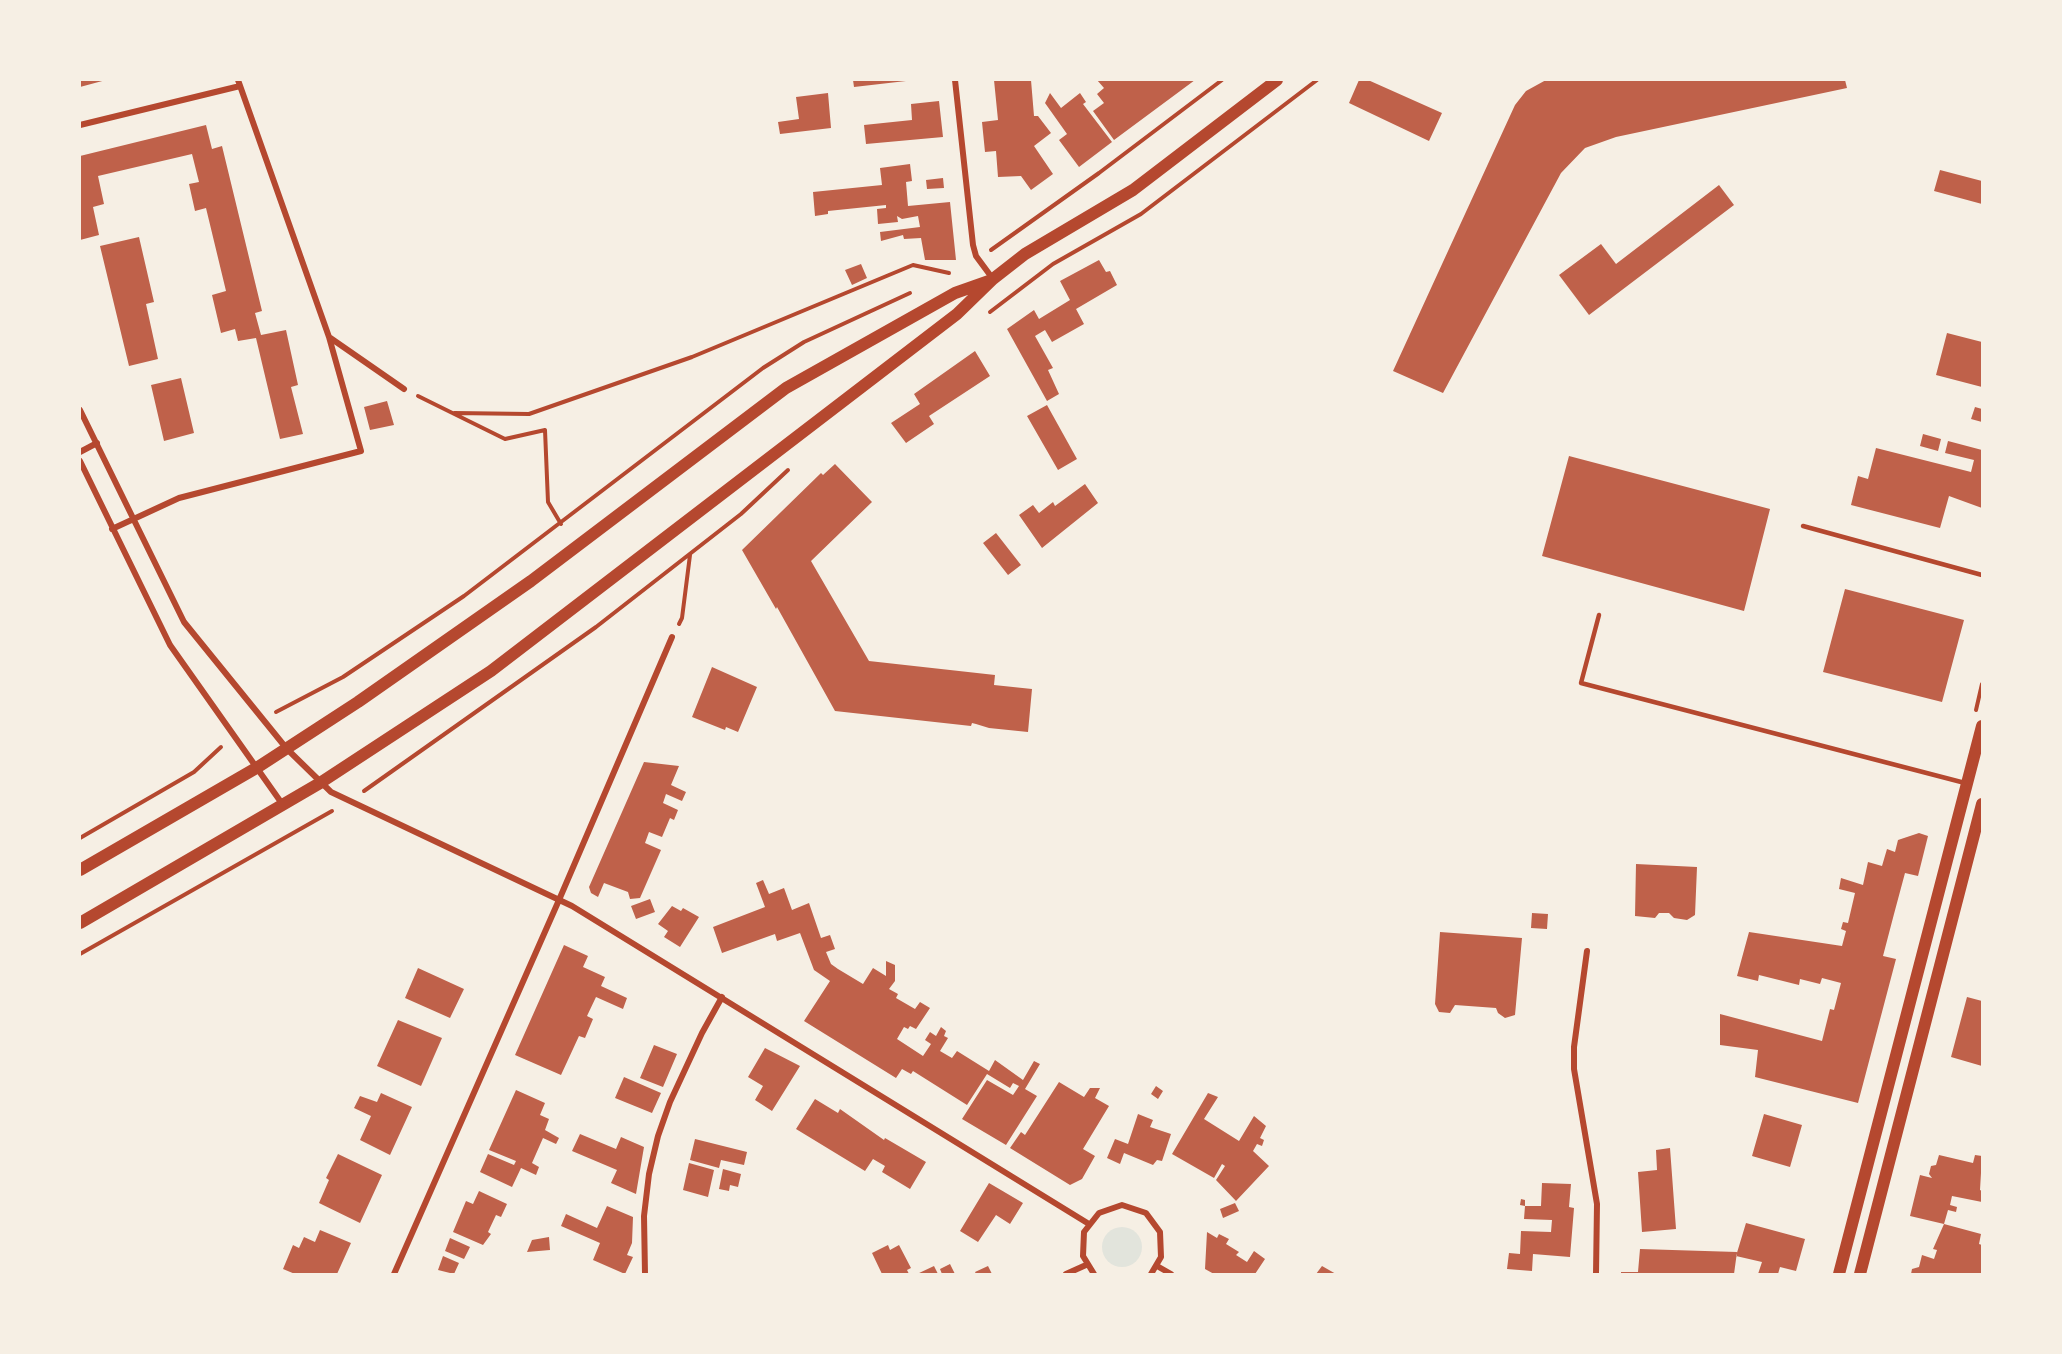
<!DOCTYPE html>
<style>
body{margin:0}
#map{position:relative;width:2062px;height:1354px;overflow:hidden;background:#f6efe4;font-family:Ubuntu,sans-serif}
canvas{display:block}
.frame{position:absolute;inset:0;border:81px solid #f6efe4;pointer-events:none}
</style>
<div id="map">
<canvas width="2062" height="1354"></canvas>
<div class="frame"></div>
</div>
<script>
const g = document.querySelector('canvas').getContext('2d');
g.lineJoin = 'round';
function fillPath(path, color) { g.fillStyle = color; g.fill(path, 'evenodd'); }
const toPath = rows => new Path2D(rows.map(r => 'M' + r).join(''));
function trace(path, color, width, dash) { g.strokeStyle = color; g.lineWidth = width; g.lineCap = dash ? 'butt' : 'round'; g.setLineDash(dash || []); g.stroke(path); }
fillPath(toPath([
 '1102 1247a20 20 0 1 1 40 0a20 20 0 1 1-40 0Z'
]), '#e2e4dc');
fillPath(toPath([
 [80,80,106,80,80,87],
 [853,80,905,80,906,81,854,87],
 [994,80,1031,80,1034,116,1038,116,1051,133,1034,146,1053,174,1031,190,1021,176,998,177,996,151,985,152,982,122,998,120],
 [1097,80,1195,80,1114,140,1093,111,1104,103,1097,94,1104,88],
 [1359,80,1368,80,1442,113,1429,141,1349,103],
 [1546,80,1845,80,1847,88,1616,137,1585,148,1561,173,1443,393,1393,371,1515,105,1526,91],
 [828,93,831,128,780,134,778,122,799,119,796,97],
 [1050,93,1061,108,1080,93,1086,102,1083,104,1112,142,1079,167,1059,140,1067,134,1045,103],
 [939,101,943,137,866,144,864,125,912,120,911,104],
 [206,125,212,149,222,146,262,311,255,313,261,335,286,330,298,385,291,387,303,434,280,439,256,338,238,341,235,329,221,333,212,295,226,291,206,208,195,211,189,184,199,182,192,154,98,176,104,204,93,207,99,235,80,240,80,156],
 [910,164,912,181,906,182,908,206,950,202,956,260,925,260,921,238,904,239,903,235,881,241,880,232,920,227,918,216,902,219,897,216,898,222,878,224,877,209,886,208,886,205,828,211,828,214,815,216,813,192,882,185,880,168],
 [1940,170,1982,181,1982,204,1934,191],
 [943,178,944,188,927,189,926,180],
 [1719,185,1734,205,1589,315,1559,275,1601,244,1616,264],
 [139,237,154,302,146,304,158,359,129,366,100,246],
 [1099,260,1106,272,1110,271,1117,285,1076,309,1084,324,1052,342,1045,330,1035,336,1053,368,1048,370,1059,394,1047,401,1007,329,1034,310,1039,319,1070,300,1060,281],
 [861,264,867,278,852,285,845,270],
 [1947,333,1982,342,1982,387,1936,375],
 [975,351,990,376,929,416,934,424,906,443,891,423,920,404,914,394],
 [181,378,194,433,164,441,151,385],
 [387,401,394,425,370,430,364,407],
 [1047,405,1077,459,1058,470,1027,416],
 [1975,407,1982,409,1982,422,1971,419],
 [1923,434,1941,439,1938,451,1920,446],
 [1948,441,1982,450,1982,508,1949,496,1940,528,1851,505,1858,476,1868,479,1876,448,1971,472,1974,460,1945,453],
 [1569,456,1770,509,1744,611,1542,556],
 [835,464,872,502,811,561,869,661,995,675,994,685,1032,689,1028,732,989,728,976,724,972,723,971,726,835,711,777,607,776,609,742,550,821,473,823,475],
 [1085,484,1098,503,1042,548,1019,515,1033,505,1039,513,1053,502,1055,506],
 [996,533,1021,565,1008,575,983,543],
 [1845,589,1964,620,1942,702,1823,672],
 [712,667,757,687,738,732,726,727,725,730,692,717],
 [644,762,679,766,671,785,686,792,682,801,666,794,663,803,678,810,674,820,670,818,662,837,649,832,645,843,661,850,640,898,630,899,628,892,604,883,598,897,591,893,589,887],
 [1919,833,1928,836,1918,876,1905,873,1894,914,1883,956,1896,959,1858,1103,1755,1077,1758,1050,1720,1045,1720,1014,1822,1041,1830,1009,1834,1010,1841,983,1822,978,1820,984,1800,979,1799,985,1759,975,1758,981,1737,976,1749,932,1842,946,1846,931,1841,929,1843,922,1848,923,1855,893,1839,889,1841,878,1863,885,1868,862,1882,866,1887,849,1895,852,1898,840],
 [1636,864,1697,867,1695,915,1687,920,1674,918,1669,913,1659,913,1655,918,1635,916],
 [763,880,769,894,784,888,792,910,809,903,821,938,830,935,835,949,826,952,831,964,838,969,863,984,873,968,886,976,886,961,895,965,895,981,889,989,898,994,896,998,915,1009,920,1002,930,1008,916,1029,910,1026,908,1029,904,1027,897,1039,923,1056,931,1044,925,1040,930,1032,936,1036,941,1027,946,1031,944,1036,948,1038,940,1051,952,1058,957,1051,989,1071,995,1060,1023,1080,1034,1061,1040,1064,1025,1089,1037,1096,1006,1145,962,1119,987,1080,1013,1095,1019,1086,1013,1083,1010,1088,987,1074,967,1105,913,1071,911,1074,902,1069,896,1078,804,1021,830,981,814,970,800,933,777,941,775,934,722,953,713,927,765,907,756,883],
 [650,899,655,912,636,919,631,906],
 [672,906,681,911,683,908,699,917,680,947,664,937,668,931,658,924],
 [1532,913,1548,914,1547,929,1531,928],
 [1440,932,1522,938,1515,1015,1505,1018,1498,1013,1496,1008,1455,1005,1450,1013,1439,1012,1435,1004],
 [564,945,588,956,583,967,605,977,601,986,627,998,623,1009,596,997,587,1016,593,1019,585,1038,579,1036,561,1075,515,1055],
 [418,968,464,989,450,1018,405,998],
 [1967,997,1982,1001,1982,1066,1951,1057],
 [398,1020,442,1038,421,1086,377,1066],
 [654,1045,677,1054,663,1087,640,1078],
 [765,1048,800,1066,772,1111,755,1100,763,1086,748,1077],
 [624,1077,661,1093,652,1113,615,1098],
 [1059,1082,1084,1097,1090,1088,1100,1088,1095,1098,1109,1106,1083,1149,1095,1156,1082,1179,1070,1185,1010,1148,1021,1132,1025,1135],
 [1156,1086,1163,1091,1158,1099,1151,1094],
 [516,1090,545,1103,540,1115,549,1119,545,1130,559,1138,556,1144,543,1138,532,1163,539,1167,536,1175,521,1168,512,1187,480,1172,488,1154,514,1165,516,1161,489,1150],
 [381,1093,412,1107,390,1155,360,1140,371,1116,354,1108,360,1096,377,1102],
 [1208,1093,1218,1097,1204,1119,1239,1141,1254,1116,1266,1126,1260,1138,1264,1140,1262,1146,1257,1144,1253,1151,1269,1166,1236,1201,1216,1180,1225,1166,1222,1164,1214,1178,1172,1154],
 [815,1099,838,1113,840,1109,884,1140,885,1138,926,1162,910,1189,882,1172,885,1166,873,1159,865,1171,796,1129],
 [1138,1114,1153,1120,1150,1127,1171,1134,1162,1161,1157,1160,1153,1165,1124,1153,1120,1164,1107,1158,1115,1139,1128,1144],
 [1764,1114,1802,1125,1790,1167,1752,1156],
 [580,1134,616,1149,621,1137,644,1147,636,1194,611,1183,617,1170,572,1151],
 [695,1139,747,1152,744,1165,721,1160,719,1168,690,1160],
 [1670,1148,1676,1229,1642,1232,1638,1172,1657,1170,1656,1150],
 [338,1154,382,1175,360,1223,319,1203,329,1180,326,1178],
 [1939,1155,1973,1163,1975,1155,1982,1156,1980,1190,1982,1191,1982,1202,1952,1196,1950,1205,1957,1207,1956,1212,1948,1210,1944,1224,1910,1216,1920,1175,1932,1178,1929,1174,1931,1166,1936,1165],
 [689,1163,714,1170,708,1197,683,1190],
 [723,1169,741,1174,738,1187,730,1185,729,1191,719,1189],
 [989,1183,1023,1203,1010,1224,996,1215,978,1242,960,1231],
 [1542,1183,1571,1184,1569,1207,1574,1208,1570,1257,1533,1254,1532,1271,1507,1269,1509,1253,1520,1254,1521,1231,1551,1232,1552,1220,1524,1219,1525,1206,1520,1205,1521,1199,1525,1200,1525,1206,1541,1206],
 [479,1191,507,1204,501,1217,496,1215,488,1232,491,1234,483,1245,453,1232,466,1201,473,1204],
 [1235,1203,1239,1211,1223,1218,1220,1209],
 [607,1206,633,1217,632,1243,627,1255,633,1257,625,1274,593,1260,600,1243,561,1226,566,1214,597,1228],
 [1746,1223,1805,1239,1796,1271,1780,1267,1778,1274,1758,1274,1762,1262,1736,1256],
 [1944,1224,1981,1234,1979,1244,1982,1245,1982,1274,1911,1274,1912,1269,1919,1267,1922,1255,1934,1259,1937,1250,1933,1249],
 [320,1230,351,1243,337,1274,295,1274,283,1269,293,1245,299,1248,304,1237,315,1242],
 [1207,1232,1217,1238,1219,1234,1229,1239,1226,1244,1239,1252,1236,1255,1247,1262,1254,1251,1265,1259,1255,1274,1214,1274,1205,1269],
 [549,1237,550,1250,527,1252,532,1240],
 [450,1238,470,1247,464,1259,445,1251],
 [888,1245,890,1250,899,1245,911,1268,907,1270,909,1274,882,1274,872,1253],
 [1640,1249,1737,1252,1734,1274,1621,1274,1621,1272,1638,1272],
 [443,1256,459,1263,454,1274,438,1270],
 [950,1264,955,1274,942,1274,940,1269],
 [934,1266,938,1274,917,1274],
 [988,1266,992,1274,976,1274,975,1272],
 [1322,1266,1336,1274,1316,1274]
]), '#bf614a');
trace(toPath([
 [991,250,1099,173,1222,80],
 [990,312,1053,264,1141,214,1317,80],
 [418,396,505,439,545,430,548,502,561,524],
 [454,413,529,414,692,357,913,265,949,273],
 [679,624,682,618,690,555],
 [1976,710,1982,684],
 [276,712,343,677,464,596,763,368,804,342,910,293],
 [364,791,596,627,741,514,788,470],
 [80,838,194,772,221,747],
 [80,954,332,811]
]), '#b5482f', 4);
trace(toPath([
 [1803,526,1982,575],
 [1599,615,1581,683,1965,783]
]), '#b5482f', 4.5);
trace(toPath([
 [238,80,329,337,404,389],
 [955,80,973,245,976,256,993,279],
 [80,125,240,86],
 [80,410,184,622,287,749,331,792,572,906,1089,1224],
 [80,452,97,443],
 [80,461,170,645,283,805],
 [112,529,179,498,361,451,329,337],
 [1587,951,1574,1047,1574,1069,1597,1204,1596,1274],
 [1157,1266,1171,1274],
 [394,1274,559,900,672,637],
 [645,1274,644,1216,649,1174,658,1136,670,1102,702,1033,722,997],
 [1066,1274,1086,1265],
 [1094,1274,1083,1256,1084,1232,1099,1213,1122,1205,1146,1213,1160,1232,1161,1257,1151,1274]
]), '#b5482f', 6);
trace(toPath([
 [80,870,258,767,358,702,531,581,786,388,955,293,989,281],
 [80,923,320,783,491,671,957,314,993,279,1025,254,1133,190,1277,80],
 [1839,1274,1982,726],
 [1860,1274,1982,804]
]), '#b5482f', 12);
</script>
